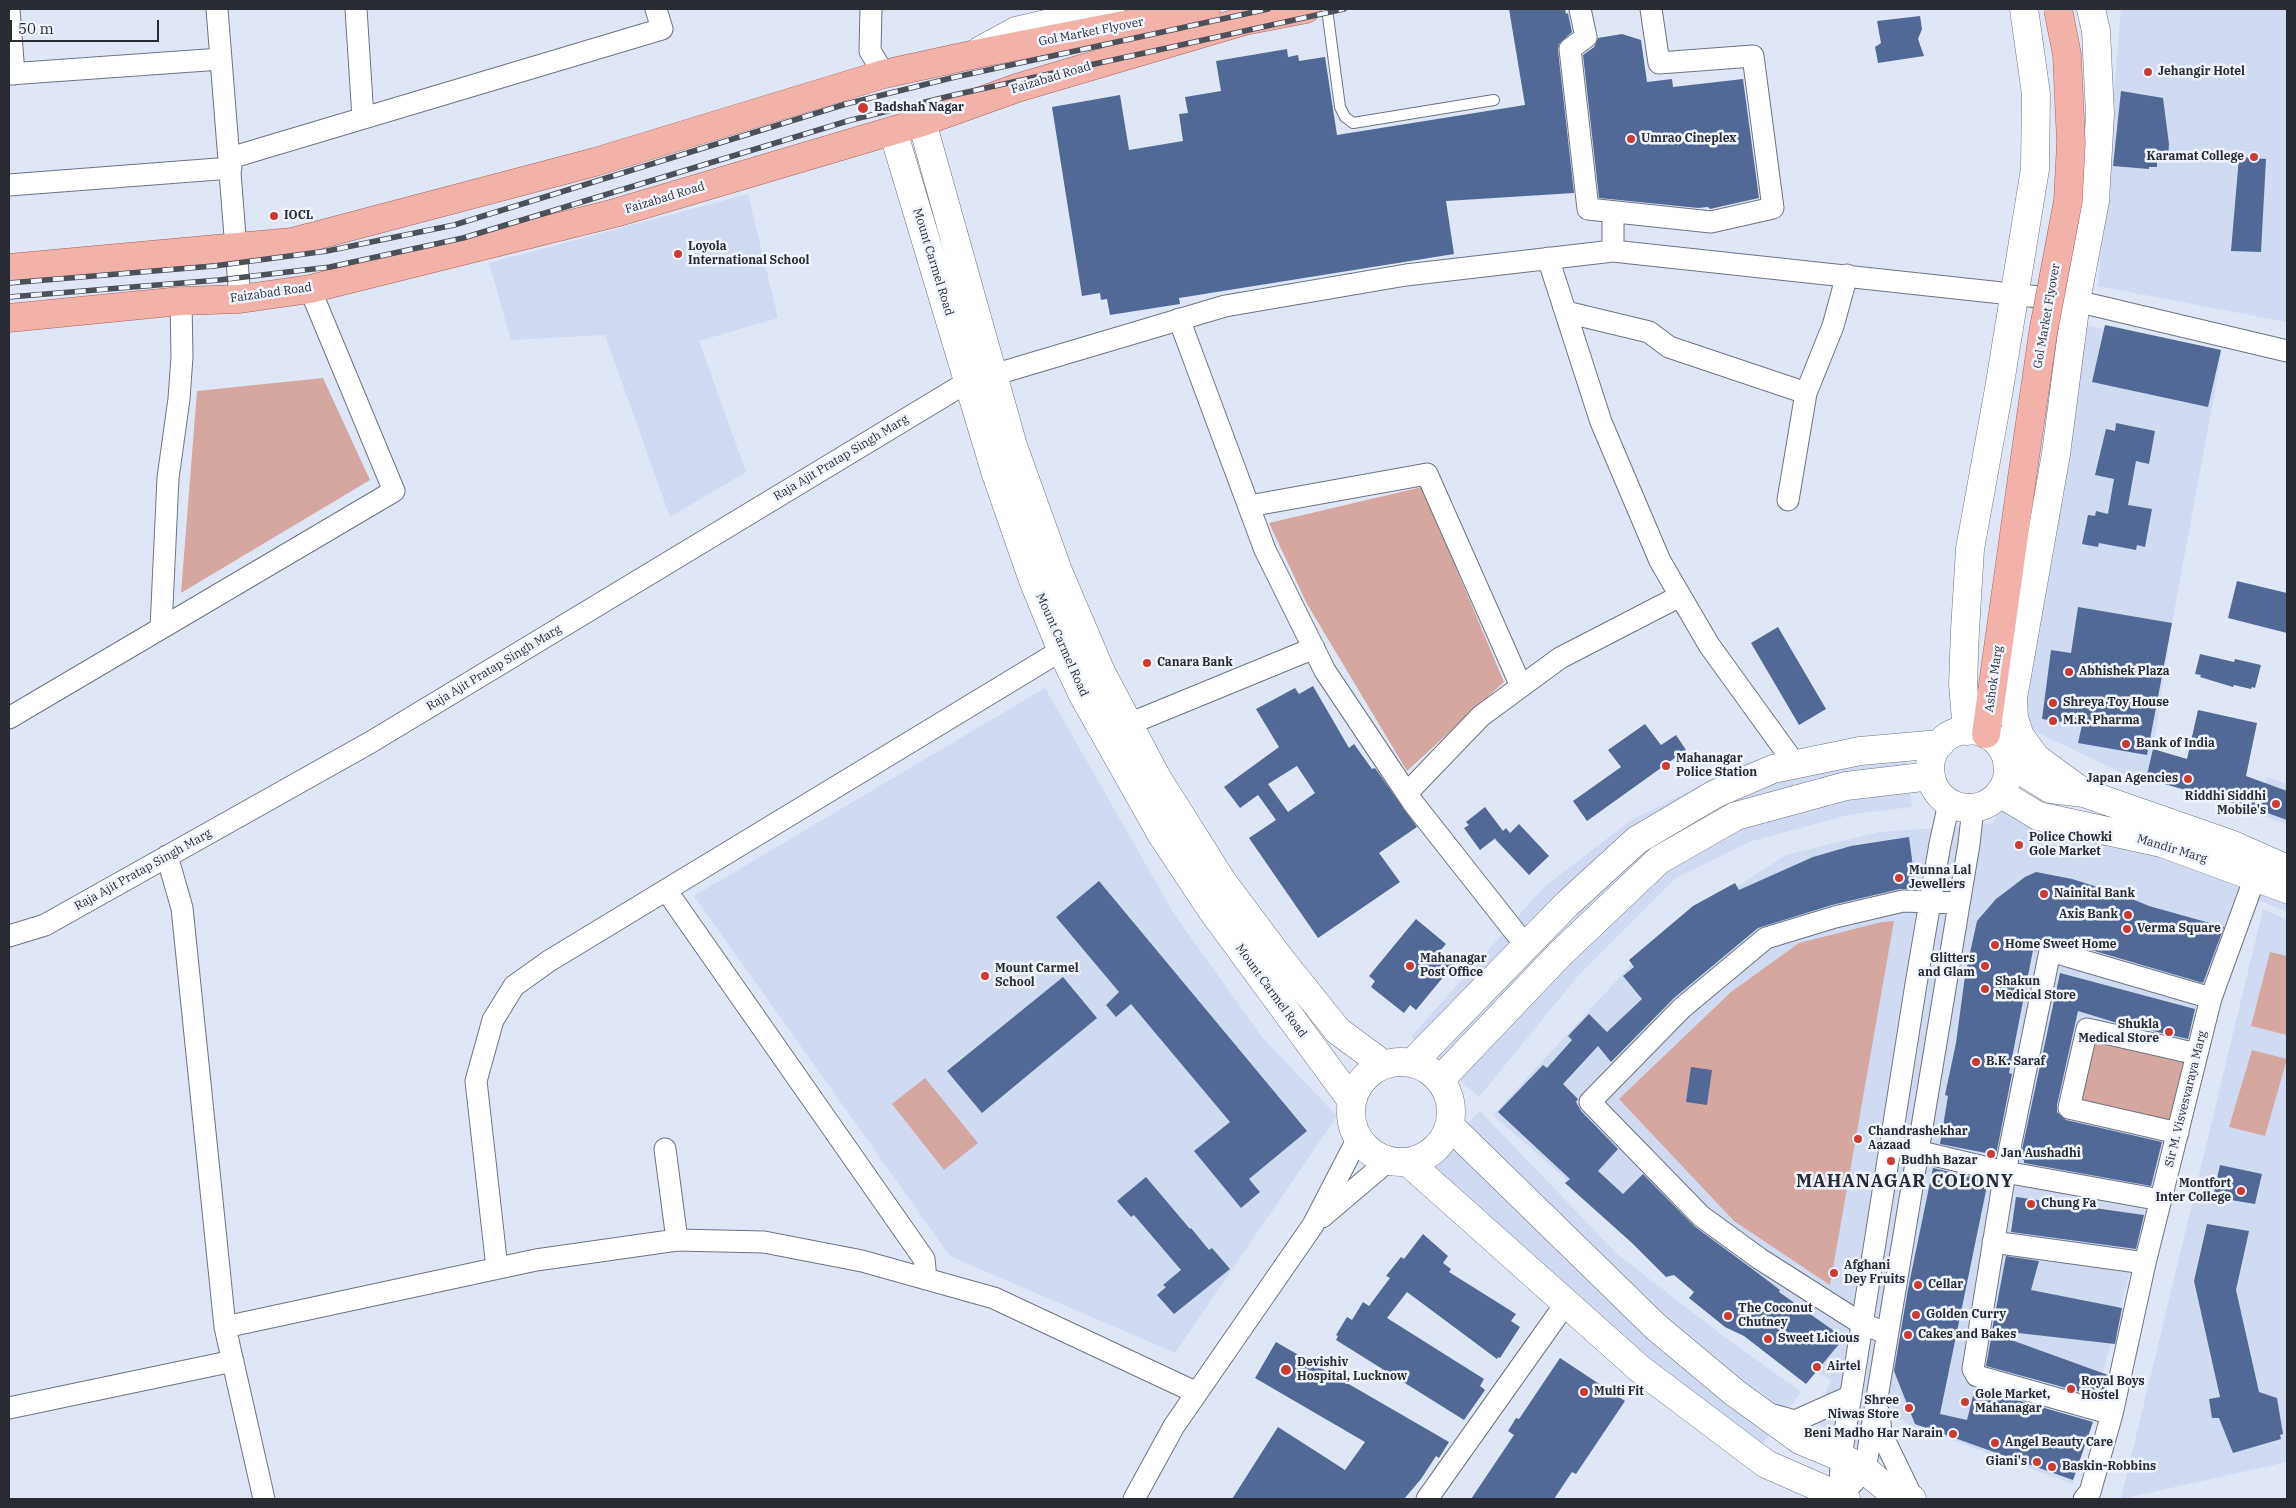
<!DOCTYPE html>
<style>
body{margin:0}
#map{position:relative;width:2296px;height:1508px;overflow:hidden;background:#dfe7f7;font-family:"IBM Plex Serif",serif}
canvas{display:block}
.frame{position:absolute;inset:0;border:10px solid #282b31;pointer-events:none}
.scale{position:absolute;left:10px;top:20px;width:149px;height:22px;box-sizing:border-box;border:2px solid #282b31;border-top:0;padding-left:6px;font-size:15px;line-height:18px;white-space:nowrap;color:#282b31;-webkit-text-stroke:4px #f0f4fe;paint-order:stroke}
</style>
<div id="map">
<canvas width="2296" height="1508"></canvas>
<div class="frame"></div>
<div class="scale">50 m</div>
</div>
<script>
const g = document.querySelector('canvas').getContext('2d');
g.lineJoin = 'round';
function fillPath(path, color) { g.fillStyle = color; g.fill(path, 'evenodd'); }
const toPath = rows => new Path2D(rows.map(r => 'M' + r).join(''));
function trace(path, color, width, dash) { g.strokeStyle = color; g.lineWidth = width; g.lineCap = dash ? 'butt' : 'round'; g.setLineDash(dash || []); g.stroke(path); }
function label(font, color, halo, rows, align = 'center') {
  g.font = font + ' "IBM Plex Serif",serif'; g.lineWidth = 5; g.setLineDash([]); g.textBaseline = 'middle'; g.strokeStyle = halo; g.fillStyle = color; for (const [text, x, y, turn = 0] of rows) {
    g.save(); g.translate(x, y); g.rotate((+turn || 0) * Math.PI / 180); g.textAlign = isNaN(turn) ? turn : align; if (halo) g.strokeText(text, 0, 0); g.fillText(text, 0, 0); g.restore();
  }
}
fillPath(toPath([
 [2121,9,2287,9,2287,322,2098,286],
 [748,194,778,318,699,341,746,472,670,517,605,335,511,340,489,263],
 [2085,325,2222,352,2172,623,2153,749,2145,784,2022,725],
 [1045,688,1174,914,1262,1037,1337,1116,1175,1353,950,1256,694,896],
 [1903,732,1912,807,1852,814,1749,842,1676,878,1578,976,1479,1097,1411,1037,1544,887,1630,821,1745,762],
 [2267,777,2287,784,2287,824,2254,813],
 [2013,788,2287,889,2287,912,2242,893,2169,1126,2073,1484,1910,1425,1890,1414,1882,1461,1813,1421,1831,1380,1733,1325,1493,1115,1652,942,1786,855,1879,832,1992,824],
 [2263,909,2287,920,2287,1462,2121,1499],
 [1480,1111,1617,1254,1726,1338,1801,1392,1751,1459,1414,1178]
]), '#d0daf1');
fillPath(toPath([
 [323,378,370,480,181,593,197,391],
 [1422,487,1504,682,1407,771,1307,604,1269,523],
 [1894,921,1830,1285,1734,1221,1619,1099,1731,992,1799,943,1882,922],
 [2270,952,2287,956,2287,1035,2251,1026],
 [2090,1033,2186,1056,2169,1126,2074,1104],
 [2252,1050,2287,1059,2265,1136,2229,1127],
 [925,1078,978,1143,944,1170,892,1104]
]), '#d6a7a0');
fillPath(toPath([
 [1509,9,1565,9,1566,14,1568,13,1572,32,1559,44,1558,50,1574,193,1446,201,1454,254,1179,298,1180,304,1110,315,1107,299,1101,300,1100,293,1082,296,1052,107,1120,95,1129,150,1183,141,1179,114,1188,113,1185,97,1221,91,1216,61,1287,49,1288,57,1298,55,1299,61,1325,57,1337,135,1525,105],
 [1920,16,1922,29,1918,39,1924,56,1878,63,1875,47,1881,43,1877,21],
 [1622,34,1641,40,1647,82,1672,79,1673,87,1743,79,1759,198,1710,209,1708,207,1698,208,1599,198,1583,55,1594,47,1598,38],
 [2121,91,2163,98,2169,144,2168,158,2157,159,2157,167,2149,167,2149,169,2113,166],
 [2239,157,2266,159,2261,252,2231,251],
 [2105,325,2221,350,2208,407,2092,382],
 [2116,423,2155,431,2149,464,2136,461,2128,505,2152,509,2145,547,2137,545,2136,550,2099,543,2098,547,2082,544,2088,515,2095,516,2096,511,2108,514,2114,479,2095,475,2106,429,2115,431],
 [2237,581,2287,593,2287,633,2228,618],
 [2078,607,2172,623,2147,755,2078,743,2082,725,2042,719,2051,650,2071,653],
 [1778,627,1826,709,1799,725,1751,643],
 [2200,654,2234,662,2235,659,2261,665,2255,688,2252,687,2251,689,2234,685,2233,687,2200,677,2201,675,2195,674],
 [1313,686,1349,748,1354,744,1372,769,1375,768,1417,827,1379,853,1400,882,1318,938,1249,838,1276,820,1258,795,1240,808,1224,787,1279,747,1256,709,1295,688,1299,694],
 [1297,766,1315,793,1288,812,1268,784],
 [2198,710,2257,723,2246,776,2287,791,2287,820,2240,803,2240,805,2146,779,2153,749,2187,759],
 [1645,724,1661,745,1676,735,1686,750,1587,821,1573,801,1621,767,1608,750],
 [1485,807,1503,831,1506,828,1510,833,1519,824,1549,856,1529,875,1495,839,1497,837,1480,850,1464,828,1469,825,1466,822],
 [1909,837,1916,889,1900,889,1832,905,1758,928,1674,998,1611,1062,1598,1046,1563,1084,1578,1099,1576,1102,1581,1111,1618,1149,1598,1171,1623,1194,1643,1174,1694,1226,1751,1268,1780,1290,1779,1292,1844,1338,1806,1384,1744,1336,1725,1327,1689,1298,1694,1292,1674,1275,1666,1277,1632,1243,1565,1183,1570,1179,1498,1112,1543,1065,1547,1068,1572,1040,1568,1036,1589,1014,1607,1032,1642,999,1623,976,1634,967,1629,960,1693,906,1735,883,1739,890,1813,857,1851,846],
 [2036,872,2072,879,2120,894,2149,906,2224,927,2203,983,2054,939,2047,939,2041,942,2037,951,2033,950,2009,1073,2012,1074,1996,1155,1940,1144,1948,1096,1945,1095,1956,1043,1965,976,1977,921,1996,899,2025,877],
 [1099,881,1307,1131,1249,1179,1260,1192,1241,1208,1194,1151,1230,1122,1131,1004,1116,1017,1106,1005,1119,992,1056,917],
 [1416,919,1446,944,1439,952,1454,964,1416,1010,1410,1005,1404,1013,1371,987,1375,981,1369,976],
 [2060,973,2195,1009,2188,1039,2114,1022,2078,1011,2057,1105,2057,1112,2066,1120,2162,1142,2151,1186,2024,1163,2024,1160,2020,1159],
 [1063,977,1097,1018,982,1113,947,1071],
 [1691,1067,1712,1070,1707,1105,1686,1102],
 [2220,1165,2262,1174,2255,1204,2213,1197],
 [1933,1168,1988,1181,1940,1414,1967,1420,1975,1388,2093,1422,2073,1480,1915,1424,1894,1371,1908,1289],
 [1146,1177,1190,1229,1191,1228,1209,1250,1212,1248,1230,1269,1174,1314,1157,1295,1166,1287,1163,1285,1181,1270,1134,1215,1131,1217,1117,1201],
 [2016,1197,2144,1215,2136,1249,2011,1232],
 [2207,1224,2249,1231,2236,1290,2259,1392,2277,1398,2283,1434,2280,1435,2281,1439,2233,1453,2219,1418,2212,1418,2209,1399,2220,1397,2194,1281],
 [1423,1234,1448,1256,1443,1263,1451,1269,1449,1272,1516,1314,1511,1321,1520,1327,1500,1358,1498,1357,1497,1359,1407,1292,1387,1318,1484,1379,1480,1386,1485,1390,1464,1420,1336,1340,1338,1336,1336,1335,1347,1317,1352,1320,1363,1302,1369,1306,1390,1278,1386,1276,1401,1257,1404,1259],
 [2006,1256,2039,1261,2031,1290,2122,1308,2115,1344,1992,1330],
 [1992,1333,2108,1375,2103,1398,1986,1366],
 [1276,1342,1449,1442,1439,1458,1436,1456,1421,1479,1404,1499,1232,1499,1278,1427,1345,1470,1365,1442,1255,1378],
 [1560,1358,1625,1401,1576,1474,1572,1472,1554,1499,1471,1499,1514,1435,1508,1431,1516,1418,1519,1419]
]), '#526897');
const lane = toPath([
 [1327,9,1340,107,1345,117,1353,123,1494,100]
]);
const street = toPath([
 [9,9,14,74],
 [217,9,240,299],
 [356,9,363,118],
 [871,9,870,51,884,74],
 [1580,9,1586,37,1570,49,1588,209,1711,222,1773,208,1753,56,1659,63,1651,9],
 [9,74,221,59],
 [230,158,662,29,656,9],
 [9,185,231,168],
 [1613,251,1613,212],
 [1548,258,1601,422,1660,561,1709,645,1795,764],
 [1566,312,1649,332,1669,347,1806,393],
 [1179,319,1265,550,1325,671,1414,804,1526,946],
 [993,375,1225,306,1406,275,1613,251,2076,301,2287,351],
 [1788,500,1806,393,1833,326,1847,275],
 [1249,506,1427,474,1521,686],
 [161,628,168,478,179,399,182,357,181,301],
 [9,718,394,491,310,289],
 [1129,724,1314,648],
 [1407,793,1481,716,1560,658,1680,596],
 [167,856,182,908,225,1327,264,1499],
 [666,890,924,1259,926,1279],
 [9,936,45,925,371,742,969,381],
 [2178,1133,2069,1108,2087,1029,2197,1054],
 [1904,1148,2005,1172,2161,1200],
 [665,1149,677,1240],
 [1322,1217,1388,1161],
 [1993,1242,2145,1263],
 [497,1268,476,1081,493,1020,514,986,549,961,1075,642],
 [225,1327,536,1260,677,1240,764,1242,862,1261,994,1298,1197,1393],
 [1887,1333,1862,1324,1760,1259,1701,1216,1590,1102,1682,1008,1766,938,1835,917,1903,901,1959,903],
 [9,1408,233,1361],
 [1879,1413,1881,1433,1913,1499],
 [1770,1414,1795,1421,1851,1396],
 [2112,1414,1977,1376,1973,1369,2005,1172,2050,951,2211,998],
 [1840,1496,1865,1470,1969,844,1973,808],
 [1840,1496,1841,1457,1916,984,1940,844,1949,803],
 [1134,1499,1174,1426,1313,1225,1358,1138],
 [1427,1499,1566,1303],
 [2084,1499,2090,1492,2112,1414,2145,1263,2211,998,2255,877]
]);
const secondary = toPath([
 [981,50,1016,31,1111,9],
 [922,122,1013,446,1058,571,1101,672,1157,778,1222,881,1278,956,1338,1031,1384,1065],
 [893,131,996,474,1033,580,1062,651,1083,695,1162,835,1211,909,1352,1101],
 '1930 769a39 39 0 1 1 78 0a39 39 0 1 1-78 0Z',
 [1967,731,1963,684,1965,630,1970,549,1999,389,2035,169,2036,94,2024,9],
 [2007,762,2051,789,2084,793,2233,845,2287,869],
 [2000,793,2038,816,2162,843,2287,889],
 [2084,793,2036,758,2020,736,2014,719,2013,698,2056,454,2076,301,2095,201,2100,114,2096,31,2091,9],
 '1351 1112a50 50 0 1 1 100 0a50 50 0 1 1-100 0Z',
 [1412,1063,1567,904,1637,840,1715,794,1773,769,1860,751,1940,744],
 [1440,1080,1560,954,1659,860,1736,816,1846,786,1931,776],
 [1450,1126,1656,1327,1735,1393,1800,1440,1841,1457,1865,1470,1889,1490,1912,1499],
 [1408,1162,1640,1369,1766,1464,1846,1499]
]);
const primary = toPath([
 [9,268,292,242,595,162,884,74,976,54,1206,9],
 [9,318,181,301,240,299,310,289,615,213,922,122,1017,88,1244,21,1306,9],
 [1986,734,2022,478]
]);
trace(lane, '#6d7481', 12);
trace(street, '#6d7481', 23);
trace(secondary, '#6d7481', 29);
trace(primary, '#a7615a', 29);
trace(lane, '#fff', 10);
trace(street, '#fff', 21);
trace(secondary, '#fff', 28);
trace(primary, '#f3b2a9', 28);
const rail = toPath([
 [9,283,214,266,327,251,454,225,846,104,951,78,1268,9],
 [9,297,219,280,330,267,463,238,851,120,954,95,1344,9]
]);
trace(rail, '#4c5058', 5.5);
trace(rail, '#f0f4fe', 4, [11]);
const primaryBridge = toPath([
 [2022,478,2043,333,2068,201,2071,143,2067,55,2058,9]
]);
trace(primaryBridge, '#a7615a', 29, []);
trace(primaryBridge, '#f3b2a9', 28);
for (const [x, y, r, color] of [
 [2148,72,5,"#ca3c32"],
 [863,108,6,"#ca3c32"],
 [1631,139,5,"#ca3c32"],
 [2254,157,5,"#ca3c32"],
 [274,216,5,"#ca3c32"],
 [678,254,5,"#ca3c32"],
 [1147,663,5,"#ca3c32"],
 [2069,672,5,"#ca3c32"],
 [2053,703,5,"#ca3c32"],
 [2053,721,5,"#ca3c32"],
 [2126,744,5,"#ca3c32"],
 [1666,766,5,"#ca3c32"],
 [2188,779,5,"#ca3c32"],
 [2276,804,5,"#ca3c32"],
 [2019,845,5,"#ca3c32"],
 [1899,878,5,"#ca3c32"],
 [2044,894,5,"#ca3c32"],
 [2128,915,5,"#ca3c32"],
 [2127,929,5,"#ca3c32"],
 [1995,945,5,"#ca3c32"],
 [1410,966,5,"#ca3c32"],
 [1985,966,5,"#ca3c32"],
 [985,976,5,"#ca3c32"],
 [1985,989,5,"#ca3c32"],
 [2169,1032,5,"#ca3c32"],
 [1976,1062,5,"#ca3c32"],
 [1858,1139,5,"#ca3c32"],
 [1991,1154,5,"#ca3c32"],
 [1891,1161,5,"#ca3c32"],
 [2241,1191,5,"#ca3c32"],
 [2031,1204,5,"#ca3c32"],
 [1834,1273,5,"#ca3c32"],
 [1918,1285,5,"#ca3c32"],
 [1916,1315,5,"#ca3c32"],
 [1728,1316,5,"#ca3c32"],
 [1908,1335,5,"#ca3c32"],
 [1768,1339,5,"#ca3c32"],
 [1817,1367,5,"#ca3c32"],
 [1286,1370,6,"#ca3c32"],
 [2071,1389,5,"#ca3c32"],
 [1584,1392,5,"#ca3c32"],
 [1965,1402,5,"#ca3c32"],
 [1909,1408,5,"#ca3c32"],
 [1953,1434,5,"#ca3c32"],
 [1995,1443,5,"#ca3c32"],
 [2037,1462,5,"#ca3c32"],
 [2052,1467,5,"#ca3c32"]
]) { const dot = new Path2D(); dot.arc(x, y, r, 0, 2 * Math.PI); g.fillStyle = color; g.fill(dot); trace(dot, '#f0f4fe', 2); }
label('12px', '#282b31', '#f0f4fe', [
 ["Gol Market Flyover",1091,32,-11],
 ["Faizabad Road",1051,78,-17],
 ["Faizabad Road",665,198,-17],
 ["Mount Carmel Road",933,262,73],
 ["Faizabad Road",271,293,-8],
 ["Gol Market Flyover",2047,316,-80],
 ["Raja Ajit Pratap Singh Marg",841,458,-31],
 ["Mount Carmel Road",1062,645,66],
 ["Raja Ajit Pratap Singh Marg",494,668,-31],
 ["Ashok Marg",1994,679,-82],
 ["Mandir Marg",2172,849,17],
 ["Raja Ajit Pratap Singh Marg",143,870,-29],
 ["Mount Carmel Road",1271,991,54],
 ["Sir M. Visvesvaraya Marg",2186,1099,-76]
]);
label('bold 12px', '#282b31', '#f0f4fe', [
 ["Jehangir Hotel",2158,72],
 ["Badshah Nagar",874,108],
 ["Umrao Cineplex",1641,139],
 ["Karamat College",2244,157,"right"],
 ["IOCL",284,216],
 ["Loyola",688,247],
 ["International School",688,261],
 ["Canara Bank",1157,663],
 ["Abhishek Plaza",2079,672],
 ["Shreya Toy House",2063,703],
 ["M.R. Pharma",2063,721],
 ["Bank of India",2136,744],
 ["Mahanagar",1676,759],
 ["Police Station",1676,773],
 ["Japan Agencies",2178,779,"right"],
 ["Riddhi Siddhi",2266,797,"right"],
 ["Mobile's",2266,811,"right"],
 ["Police Chowki",2029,838],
 ["Gole Market",2029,852],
 ["Munna Lal",1909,871],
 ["Jewellers",1909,885],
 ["Nainital Bank",2054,894],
 ["Axis Bank",2118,915,"right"],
 ["Verma Square",2137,929],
 ["Home Sweet Home",2005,945],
 ["Mahanagar",1420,959],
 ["Post Office",1420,973],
 ["Glitters",1975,959,"right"],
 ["and Glam",1975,973,"right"],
 ["Mount Carmel",995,969],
 ["School",995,983],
 ["Shakun",1995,982],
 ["Medical Store",1995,996],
 ["Shukla",2159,1025,"right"],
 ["Medical Store",2159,1039,"right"],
 ["B.K. Saraf",1986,1062],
 ["Chandrashekhar",1868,1132],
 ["Aazaad",1868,1146],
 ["Jan Aushadhi",2001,1154],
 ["Budhh Bazar",1901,1161],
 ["Montfort",2231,1184,"right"],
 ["Inter College",2231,1198,"right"],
 ["Chung Fa",2041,1204],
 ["Afghani",1844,1266],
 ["Dey Fruits",1844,1280],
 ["Cellar",1928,1285],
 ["The Coconut",1738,1309],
 ["Chutney",1738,1323],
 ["Golden Curry",1926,1315],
 ["Cakes and Bakes",1918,1335],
 ["Sweet Licious",1778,1339],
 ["Devishiv",1297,1363],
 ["Hospital, Lucknow",1297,1377],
 ["Airtel",1827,1367],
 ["Royal Boys",2081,1382],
 ["Hostel",2081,1396],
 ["Multi Fit",1594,1392],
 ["Gole Market,",1975,1395],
 ["Mahanagar",1975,1409],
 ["Shree",1899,1401,"right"],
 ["Niwas Store",1899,1415,"right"],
 ["Beni Madho Har Narain",1943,1434,"right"],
 ["Angel Beauty Care",2005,1443],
 ["Giani's",2027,1462,"right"],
 ["Baskin-Robbins",2062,1467]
], 'left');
g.letterSpacing = '1px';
label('bold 18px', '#282b31', '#f0f4fe', [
 ["MAHANAGAR COLONY",1905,1182]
]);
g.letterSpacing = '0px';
</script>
